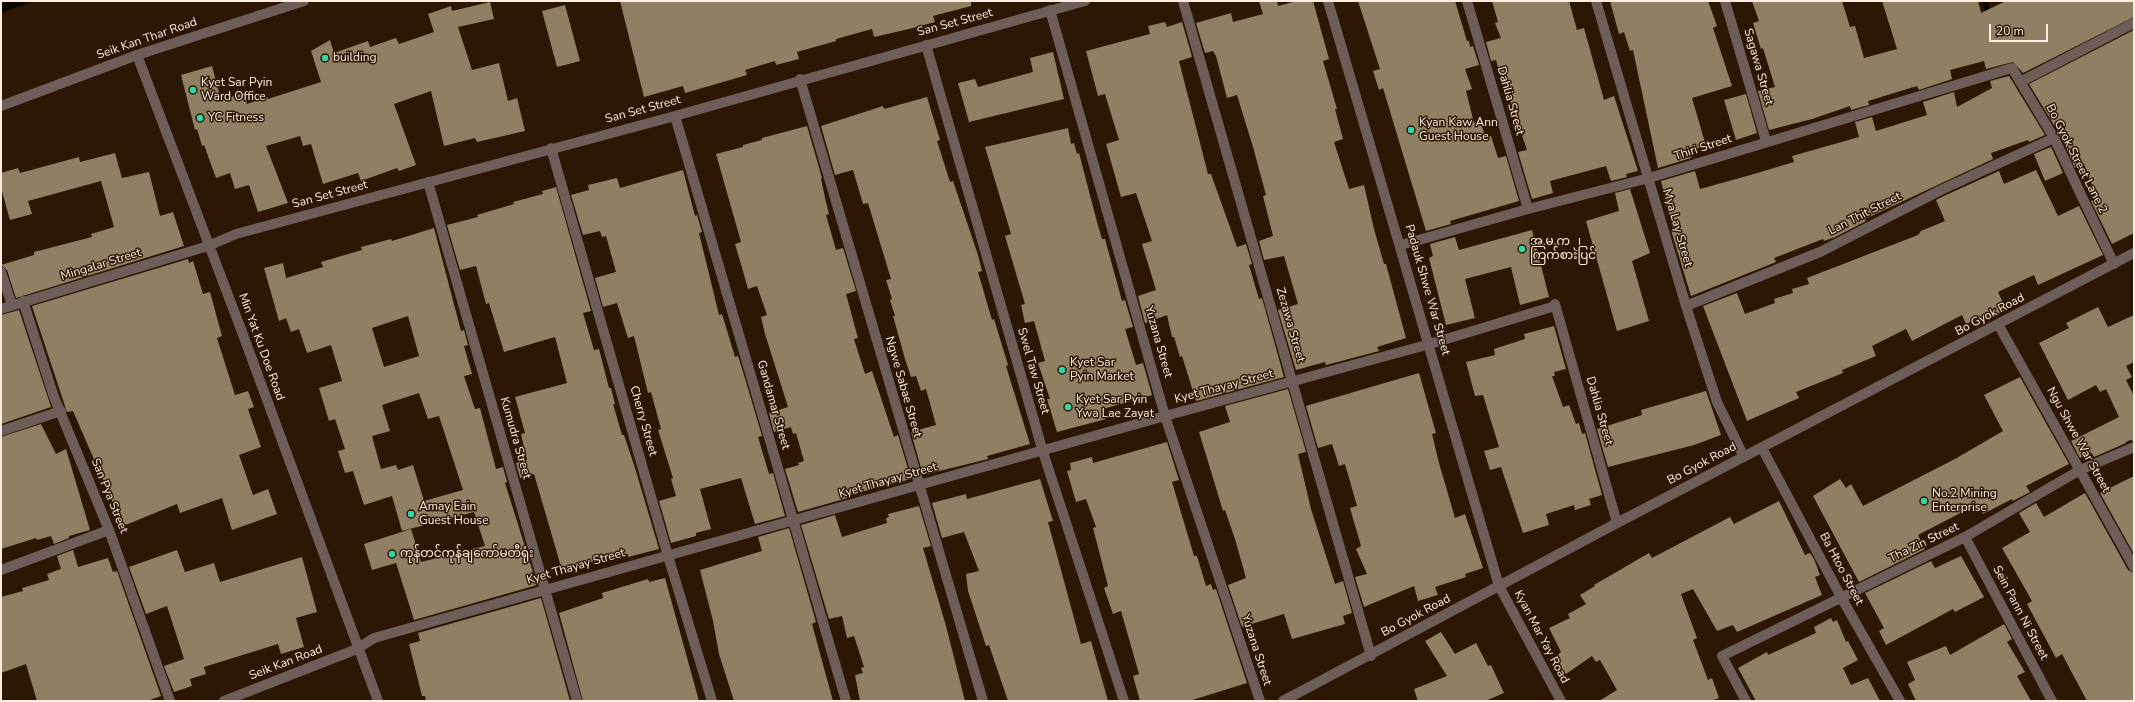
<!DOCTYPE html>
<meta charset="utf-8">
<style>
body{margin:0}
#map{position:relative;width:2135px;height:702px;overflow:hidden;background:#2c1704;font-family:"Nunito Sans",sans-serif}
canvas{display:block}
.frame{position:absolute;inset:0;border:2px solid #fdede1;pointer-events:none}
.scale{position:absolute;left:1989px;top:24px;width:59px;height:18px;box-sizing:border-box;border:2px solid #fdede1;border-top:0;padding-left:5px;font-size:12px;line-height:14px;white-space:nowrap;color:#fdede1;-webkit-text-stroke:3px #2c1704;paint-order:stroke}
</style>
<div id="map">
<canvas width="2135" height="702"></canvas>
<div class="frame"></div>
<div class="scale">20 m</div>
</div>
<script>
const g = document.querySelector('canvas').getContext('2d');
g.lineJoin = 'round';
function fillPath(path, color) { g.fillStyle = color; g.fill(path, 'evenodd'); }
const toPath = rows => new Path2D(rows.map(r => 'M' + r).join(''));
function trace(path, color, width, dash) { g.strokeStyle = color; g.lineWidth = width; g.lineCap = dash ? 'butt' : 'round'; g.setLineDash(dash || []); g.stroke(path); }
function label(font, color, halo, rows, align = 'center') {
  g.font = font + ' "Nunito Sans","Noto Sans Myanmar",sans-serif'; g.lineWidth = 3; g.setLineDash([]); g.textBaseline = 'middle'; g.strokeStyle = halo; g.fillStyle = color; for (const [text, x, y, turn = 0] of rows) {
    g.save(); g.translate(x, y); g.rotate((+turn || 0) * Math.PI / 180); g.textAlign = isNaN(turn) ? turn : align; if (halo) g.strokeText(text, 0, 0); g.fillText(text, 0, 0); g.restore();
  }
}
fillPath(toPath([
 [1,1,34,1,1,13]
]), '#090600');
trace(toPath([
 [1984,1,1991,17]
]), '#090600', 6);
fillPath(toPath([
 [620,1,971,1,971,6,933,16,935,22,909,29,874,37,872,29,836,39,836,41,797,52,799,59,776,65,775,61,745,70,747,75,685,93,683,86,644,97],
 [1259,1,1277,1,1278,6,1297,1,1313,1,1329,59,1323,61,1337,109,1335,109,1343,139,1334,142,1349,189,1364,185,1374,229,1384,264,1386,264,1406,338,1377,347,1379,351,1326,365,1325,362,1296,370,1278,310,1298,304,1284,256,1264,260,1259,241,1273,236,1263,196,1266,195,1253,147,1237,95,1227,98,1216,56,1213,51,1205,53,1196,23,1231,13,1233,22,1263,14],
 [1358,1,1455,1,1467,41,1469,41,1470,47,1473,46,1479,65,1465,69,1472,89,1466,91,1474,123,1480,121,1486,138,1491,136,1498,158,1506,156,1519,201,1450,221,1451,224,1426,231,1383,88,1379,90,1373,71,1380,69],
 [1492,1,1569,1,1577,30,1584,28,1604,100,1614,96,1638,171,1626,174,1627,177,1611,181,1606,166,1550,181,1553,193,1532,199,1518,152,1527,150,1506,89,1504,90,1496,60,1491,61,1486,42,1501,38,1495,23,1498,22],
 [1610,1,1708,1,1717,26,1713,28,1732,86,1692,98,1706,146,1689,151,1691,158,1658,168,1633,50,1630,51,1624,32,1619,34],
 [1752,1,1842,1,1850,27,1855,26,1864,58,1897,49,1882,1,1978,1,1981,13,2006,1,2134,1,2134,17,2023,73,2013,62,1986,69,1984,61,1950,70,1952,79,1919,90,1917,86,1868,101,1869,105,1851,110,1850,106,1812,119,1769,130,1758,91,1775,87,1763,48,1761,49,1753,23,1759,21],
 [490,2,494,19,458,27,472,70,499,63,508,101,517,98,525,131,477,142,475,138,444,146,431,91,394,104,416,165,399,171,397,168,361,181,358,173,323,184,311,144,303,146,300,136,266,146,288,203,258,212,249,185,235,189,230,173,216,178,204,145,202,146,197,129,195,130,181,75,212,66,221,100,244,93,247,104,267,97,268,99,321,82,311,51,330,40,334,53,368,41,370,47,396,38,399,44,434,32,428,14,451,6,452,11],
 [565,5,580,61,557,67,542,11],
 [1165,22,1167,27,1182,22,1192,57,1179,61,1208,174,1211,174,1237,247,1246,244,1252,264,1249,265,1259,299,1262,298,1284,377,1196,401,1182,356,1180,357,1174,337,1172,337,1167,315,1145,323,1138,296,1156,290,1142,244,1152,241,1136,193,1121,197,1106,144,1119,140,1105,94,1098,96,1086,51,1150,34,1148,26],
 [2134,30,2134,233,2112,244,2091,201,2097,198,2084,164,2075,168,2060,135,2029,84],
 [1053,52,1064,99,969,122,958,83,975,79,978,87,1033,72,1030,58],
 [2009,76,2045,135,2029,142,2028,140,1991,153,1993,159,1865,219,1866,221,1835,237,1824,241,1823,239,1774,258,1776,262,1691,296,1671,230,1673,230,1661,181,1695,171,1700,189,1754,174,1794,162,1792,156,1859,137,1855,122,1872,117,1876,131,1927,115,1923,102,1954,92,1957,107,1992,88,1990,81],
 [1746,94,1757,133,1736,140,1724,100],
 [927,97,940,140,937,141,950,182,953,181,978,255,982,271,978,272,992,320,994,319,1008,365,1006,366,1030,444,987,456,988,459,923,475,911,432,936,425,926,389,921,391,916,376,911,377,905,359,893,316,895,316,890,300,892,299,886,280,891,279,868,203,863,204,853,170,835,175,821,126,883,106,884,109],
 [807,126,822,178,821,179,825,198,829,214,826,215,836,250,843,248,856,291,846,294,858,338,854,339,865,374,872,371,894,437,898,435,911,479,850,495,851,497,798,512,785,469,799,465,798,463,804,461,796,433,793,434,791,427,774,432,769,413,788,407,765,334,761,317,767,315,757,286,748,289,743,271,735,244,741,242,716,154,743,147,743,145,762,140,762,138],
 [1068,128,1071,144,1074,143,1077,154,1079,153,1097,222,1102,239,1105,239,1122,301,1125,300,1133,327,1125,329,1136,365,1143,363,1152,395,1103,409,1106,419,1057,432,1047,399,1050,399,1038,363,1045,361,1034,321,1025,323,1021,305,1025,304,1005,236,1011,234,985,147],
 [2051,147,2063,173,2045,181,2034,154],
 [115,153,122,178,149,172,160,216,173,212,184,246,16,298,7,270,1,265,34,255,34,252,92,237,91,234,114,227,101,181,28,201,32,214,10,220,1,188,1,173,18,168,20,173,79,157,80,162],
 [683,170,695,216,697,215,702,232,699,233,719,315,722,314,735,357,738,356,743,372,762,436,758,437,769,474,773,473,785,516,755,524,741,478,700,489,711,529,696,533,696,536,671,543,659,501,676,496,671,479,673,478,658,430,661,429,651,392,648,393,634,336,628,338,617,303,603,307,595,278,616,272,606,236,602,237,600,231,583,235,571,195,589,190,588,185,617,178,620,188],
 [2036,170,2058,216,2079,206,2103,255,2038,285,2034,275,1998,292,2006,310,1983,321,1981,317,1966,324,1962,315,1912,341,1906,329,1872,346,1876,356,1842,370,1843,373,1796,392,1799,398,1747,421,1703,306,1737,293,1745,314,1775,303,1774,299,1793,293,1792,289,1809,284,1807,278,1918,235,1921,231,1945,221,1936,200,1946,195,1999,171,2004,184],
 [556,187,591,311,583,313,594,350,599,349,609,388,611,388,615,404,613,404,622,435,624,435,635,468,659,549,628,557,628,554,596,563,595,561,562,570,534,474,520,478,516,463,527,460,521,434,525,433,515,397,567,383,555,337,504,352,489,303,486,304,476,266,460,270,447,225,478,217,477,215,514,204,513,202,543,194,542,191],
 [1630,189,1650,253,1632,261,1649,321,1617,331,1586,221,1619,211,1615,193],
 [434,228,461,331,464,330,468,345,464,346,472,374,464,376,475,409,480,408,496,469,503,467,507,482,505,483,537,585,414,620,396,563,372,570,364,544,411,529,421,562,485,546,474,512,402,531,392,496,364,505,353,471,345,473,338,451,345,449,335,419,329,421,319,388,342,381,331,345,307,353,299,329,291,332,286,318,279,321,264,268,283,263,286,278,323,267,321,262,362,250,361,247,391,239,392,241],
 [408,316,419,356,384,367,372,328],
 [419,393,428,419,439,416,463,490,424,501,413,465,398,470,396,465,381,469,372,436,390,431,382,405],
 [1532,230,1549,297,1520,305,1511,267,1465,279,1475,318,1446,325,1429,258,1433,256,1430,244,1455,237,1459,250],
 [188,259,189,263,193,261,203,294,210,292,222,336,217,338,235,395,248,391,254,407,248,409,261,447,239,455,253,495,268,489,277,514,232,530,222,498,180,513,177,504,123,526,73,411,67,412,65,406,32,306],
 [2098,307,2108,327,2134,315,2134,362,2126,366,2132,377,2126,380,2134,396,2134,441,2130,440,2126,442,2126,443,2094,457,2091,452,2080,458,2071,441,2119,417,2106,389,2100,392,2096,385,2068,400,2039,343,2069,328,2066,323],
 [19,310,51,407,1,424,1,315],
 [1554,326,1566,369,1554,372,1555,376,1552,376,1563,407,1569,405,1576,424,1579,423,1582,434,1585,433,1602,495,1589,499,1591,505,1575,510,1574,505,1546,514,1549,525,1523,533,1501,467,1490,470,1484,451,1499,447,1483,395,1475,396,1466,362,1495,355,1494,349,1525,339,1524,334],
 [1419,373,1436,433,1432,434,1439,463,1455,518,1465,514,1483,568,1465,574,1466,577,1435,587,1438,595,1418,601,1414,586,1364,607,1355,577,1367,574,1356,549,1361,546,1350,508,1357,506,1345,464,1339,466,1332,444,1318,448,1306,406],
 [2020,377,2069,464,2026,486,2030,492,2013,501,2012,499,1983,514,1981,510,1978,512,1974,506,1918,535,1925,549,1859,582,1813,496,1840,479,1846,488,1851,484,1863,506,1955,459,2003,431,1984,395],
 [1288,389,1306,452,1298,454,1311,509,1335,584,1343,581,1352,613,1343,616,1345,624,1292,639,1284,614,1242,627,1228,585,1246,578,1235,539,1225,510,1223,511,1199,432,1230,422,1225,406],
 [1706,391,1721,435,1694,445,1608,467,1597,429,1642,415,1641,410],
 [41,424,56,454,66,449,90,530,69,536,69,538,54,544,51,536,37,540,36,538,1,549,1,437],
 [1167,442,1179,480,1172,482,1194,556,1197,556,1206,586,1211,584,1213,590,1216,589,1247,683,1189,701,1140,701,1133,676,1139,674,1121,611,1113,614,1104,588,1108,586,1093,528,1096,527,1086,499,1076,502,1067,471,1071,470,1070,463,1092,457,1093,463],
 [2134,476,2134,554,2100,493],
 [1040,479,1053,521,1048,522,1081,644,1091,641,1108,701,1008,701,989,645,986,646,968,591,966,574,979,571,964,532,942,538,932,503,966,494,967,499],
 [2085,493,2128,570,2134,573,2134,701,2087,701,2062,654,2056,658,2027,604,2032,601,2002,548,2030,532,2019,513,2036,503,2044,517],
 [1779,501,1805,555,1810,553,1814,559,1820,575,1815,577,1822,595,1737,632,1733,625,1717,631,1693,589,1681,594,1697,638,1693,640,1708,680,1712,678,1719,698,1711,701,1599,701,1617,690,1600,660,1596,662,1592,656,1566,674,1554,658,1561,652,1549,628,1570,618,1568,614,1586,604,1580,595,1595,586,1594,585,1649,553,1652,558,1730,517,1734,524],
 [919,506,931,546,923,548,946,626,965,701,860,701,855,675,863,673,861,668,864,667,854,636,847,638,842,616,829,619,801,525,835,515,842,537,887,523,886,518,889,517,888,514],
 [789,528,816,622,812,624,833,701,734,701,719,654,713,621,700,570,762,551,758,537],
 [73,550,78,567,108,558,113,572,117,571,161,696,147,701,37,701,26,664,1,673,1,597,23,591,22,588,49,580,47,574,61,569,57,556],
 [177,550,185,572,214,563,220,582,302,557,317,612,296,618,304,647,281,654,278,644,204,667,206,674,190,679,192,686,174,692,164,666,184,659,167,606,146,614,129,567],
 [1961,556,1984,597,1955,612,1953,609,1886,645,1879,631,1884,628,1865,593,1931,561,1935,568],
 [665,578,699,701,583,701,559,613,603,598,602,593,648,579,649,582],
 [541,598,570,701,426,701,425,696,422,696,409,644,420,641,418,633],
 [1831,618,1833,622,1837,620,1846,642,1848,641,1858,660,1843,668,1851,685,1868,678,1880,701,1756,701,1738,668,1767,652,1768,655,1816,633,1814,627],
 [2004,624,2012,639,2007,642,2025,672,2017,676,2031,701,1916,701,1908,684,1915,680,1907,662,1946,646,1950,655],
 [1441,632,1455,654,1476,643,1488,666,1491,665,1504,693,1485,701,1418,701,1414,689,1447,676,1425,641]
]), '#908063');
trace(toPath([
 [1183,1,1371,656],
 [1328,1,1499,586],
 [1467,1,1528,209],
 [1596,1,1686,306,1717,402,1744,457],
 [1725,1,1766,141],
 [1050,10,1165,416,1260,701],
 [926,45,1043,452,1124,701],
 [800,79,983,701],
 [2020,82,2134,23],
 [1,106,137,55],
 [675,116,846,701],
 [551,148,668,556,712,701],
 [428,182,577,701],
 [1401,245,1528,209,1649,178,2012,68,2054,138,2114,264],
 [1,272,12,305],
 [23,301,54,397,109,530,170,701],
 [1555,304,1617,523],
 [1686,306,1820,252,1943,189,2054,138],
 [1,309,208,246,236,234,675,116,1085,1],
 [1999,326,2134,567],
 [1,431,61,411],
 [1762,448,1841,597,1900,701],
 [1965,537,2052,701],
 [1,570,109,530],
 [224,701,357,649,374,638,1165,416,1430,344,1555,306],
 [1746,701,1722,656,1965,537,2080,470,2134,447]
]), '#6d5e59', 10);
trace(toPath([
 [304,1,137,55,242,332,378,701],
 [1499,586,1561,701],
 [1283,701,1617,523,2134,253]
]), '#6d5e59', 10);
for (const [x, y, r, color] of [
 [325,58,4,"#33d4a8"],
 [193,90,4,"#33d4a8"],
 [200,118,4,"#33d4a8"],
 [1411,130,4,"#33d4a8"],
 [1522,249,4,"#33d4a8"],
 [1062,370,4,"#33d4a8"],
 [1068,407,4,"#33d4a8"],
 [1924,501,4,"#33d4a8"],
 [411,514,4,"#33d4a8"],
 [392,554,4,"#33d4a8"]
]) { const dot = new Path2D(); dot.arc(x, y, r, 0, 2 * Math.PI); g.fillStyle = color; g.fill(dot); trace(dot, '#2c1704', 1.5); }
label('12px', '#fdede1', '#2c1704', [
 ["San Set Street",955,23,-15],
 ["Seik Kan Thar Road",147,39,-19],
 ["Sagawa Street",1758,67,74],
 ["Dahlia Street",1510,101,74],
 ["San Set Street",643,110,-15],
 ["Thiri Street",1703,148,-18],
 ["Bo Gyok Street Lane 2",2076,159,63],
 ["San Set Street",330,195,-15],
 ["Lan Thit Street",1865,214,-27],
 ["Mya Lay Street",1677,228,74],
 ["Mingalar Street",101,265,-17],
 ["Padauk Shwe War Street",1427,290,74],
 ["Bo Gyok Road",1990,315,-28],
 ["Zezawa Street",1290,325,74],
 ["Yuzana Street",1158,342,74],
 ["Min Yat Ku Doe Road",261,347,70],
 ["Swel Taw Street",1033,371,74],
 ["Ngwe Sabae Street",903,387,74],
 ["Kyet Thayay Street",1224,387,-15],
 ["Gandamar Street",773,405,74],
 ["Dahlia Street",1599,411,74],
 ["Cherry Street",643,421,74],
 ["Kumudra Street",515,438,74],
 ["Ngu Shwe War Street",2078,440,61],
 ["Bo Gyok Road",1702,464,-28],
 ["Kyet Thayay Street",888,481,-16],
 ["San Pya Street",109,496,68],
 ["Tha Zin Street",1924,543,-26],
 ["Kyet Thayay Street",576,567,-16],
 ["Ba Htoo Street",1841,569,62],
 ["Sein Pann Ni Street",2020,613,62],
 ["Bo Gyok Road",1416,616,-28],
 ["Kyan Mar Yay Road",1541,637,62],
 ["Yuzana Street",1256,650,72],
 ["Seik Kan Road",286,663,-21]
]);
label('12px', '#fdede1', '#2c1704', [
 ["building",333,58],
 ["Kyet Sar Pyin",201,83],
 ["Ward Office",201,97],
 ["YC Fitness",208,118],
 ["Kyan Kaw Ann",1419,123],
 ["Guest House",1419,137],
 ["အ.မ.က ၂",1530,242],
 ["ကြက်စားပြင်",1530,256],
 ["Kyet Sar",1070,363],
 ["Pyin Market",1070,377],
 ["Kyet Sar Pyin",1076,400],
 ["Ywa Lae Zayat",1076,414],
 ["No.2 Mining",1932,494],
 ["Enterprise",1932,508],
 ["Amay Eain",419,507],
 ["Guest House",419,521],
 ["ကုန်တင်ကုန်ချကော်မတီရုံး",400,554]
], 'left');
</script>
